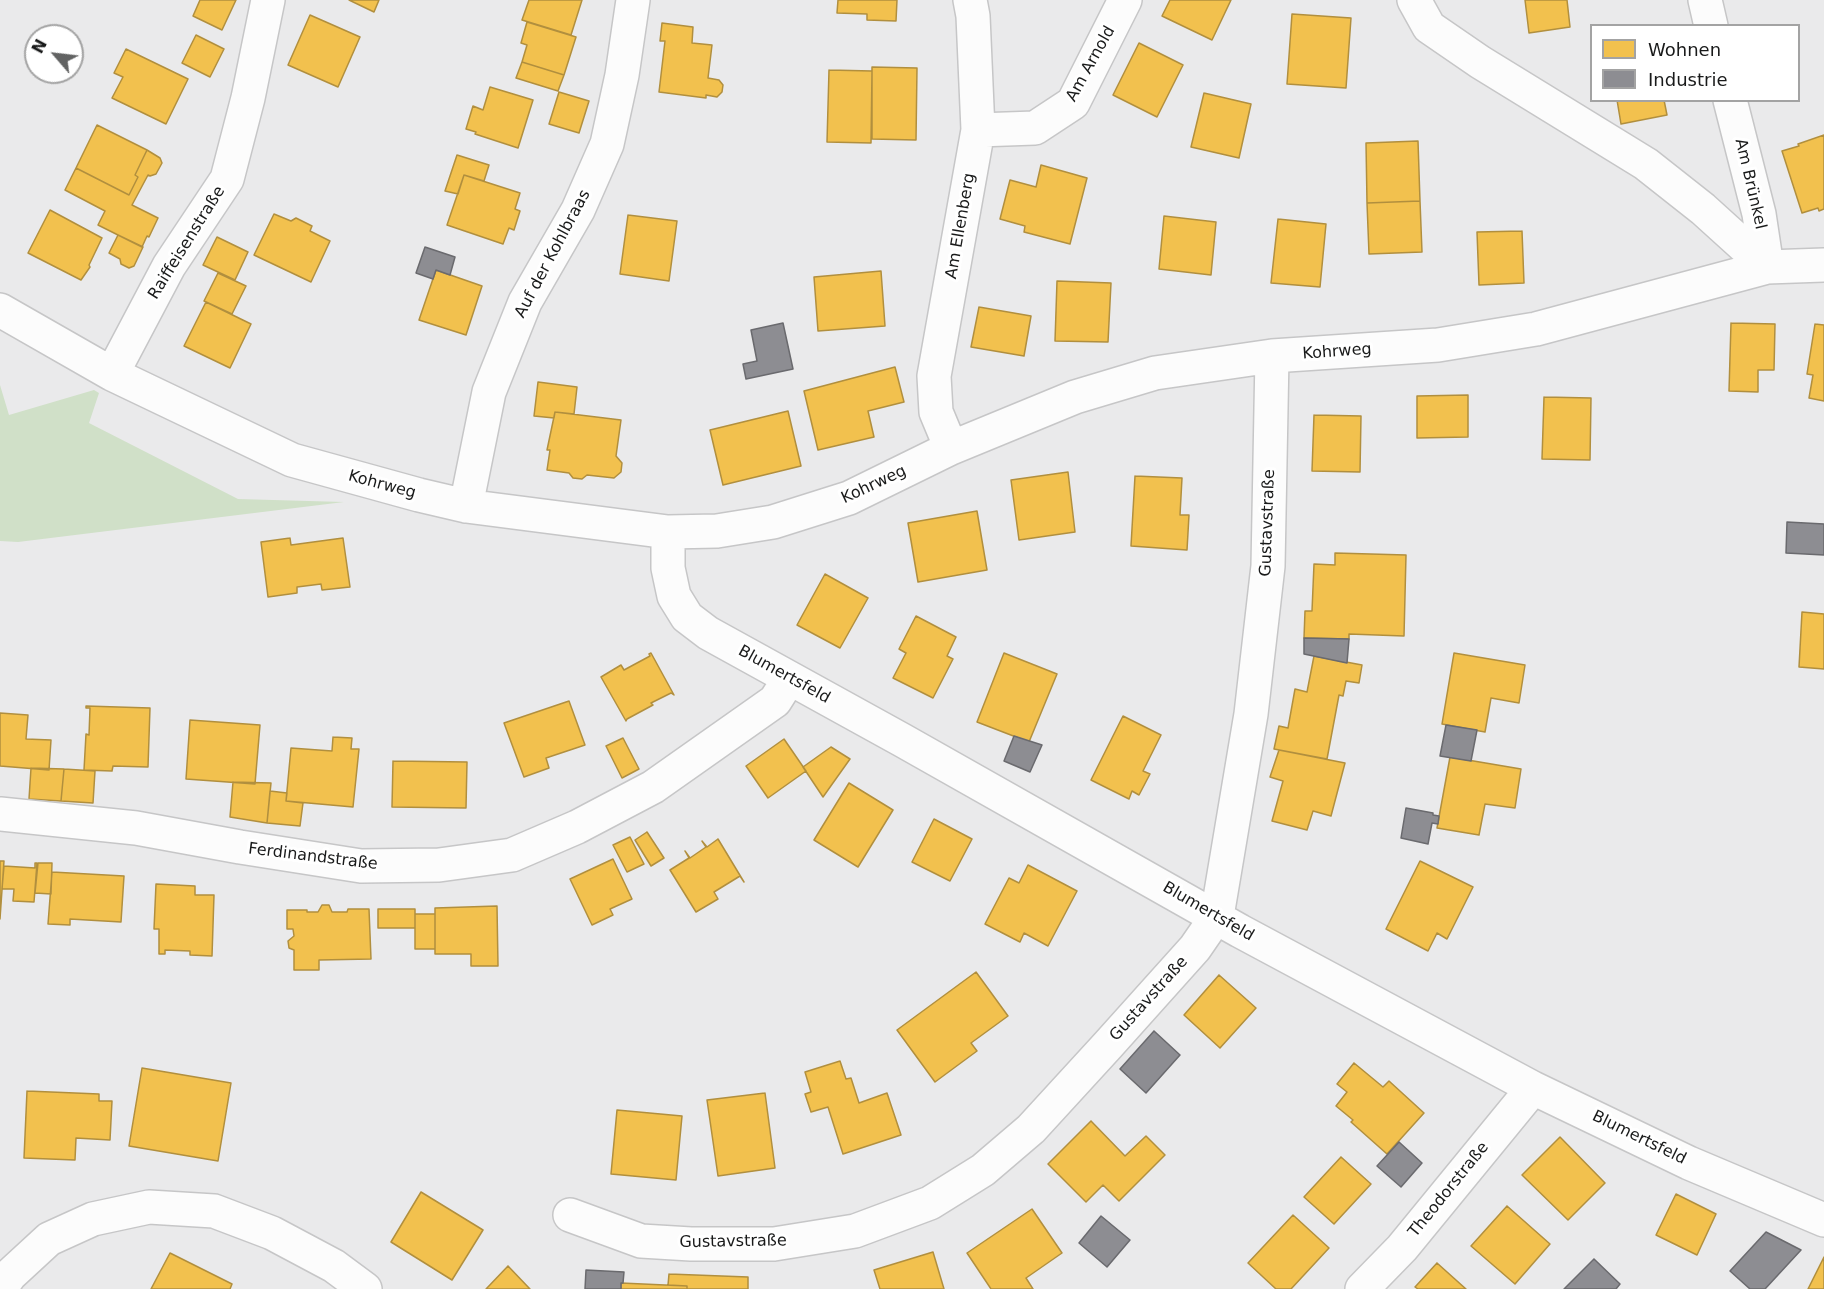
<!DOCTYPE html>
<meta charset="utf-8">
<style>
body{margin:0}
#map{position:relative;width:1824px;height:1289px;overflow:hidden;background:#eaeaeb;font-family:"DejaVu Sans",sans-serif}
canvas{display:block}
.legend{position:absolute;left:1590px;top:24px;width:210px;height:78px;box-sizing:border-box;background:#fff;border:2px solid #a3a3a3;margin:0;padding:8px 10px;list-style:none;font-size:18px;color:#191a1a}
.legend li{display:flex;align-items:center;gap:12px;height:30px}
.legend b{width:30px;border:2px solid #a3a3a3}
.north{position:absolute;left:24px;top:24px;width:60px;height:60px;box-sizing:border-box;background:#fff;border:2px solid #a3a3a3;border-radius:50%;rotate:298deg;font-size:16px;font-weight:700;line-height:24px;text-align:center;color:#191a1a}
.north::after{content:'';display:block;margin:auto;width:21px;height:27px;background:#626363;clip-path:polygon(50% 0,100% 100%,50% 72%,0 100%)}
</style>
<div id="map">
<canvas width="1824" height="1289"></canvas>
<ul class="legend">
<li><b style="height:16px;background:#f2c14e"></b>Wohnen</li>
<li><b style="height:16px;background:#8d8d92"></b>Industrie</li>
</ul>
<div class="north">N</div>
</div>
<script>
const g = document.querySelector('canvas').getContext('2d');
g.lineJoin = 'round';
function fillPath(path, color) { g.fillStyle = color; g.fill(path, 'evenodd'); }
const toPath = rows => new Path2D(rows.map(r => 'M' + r).join(''));
function trace(path, color, width, dash) { g.strokeStyle = color; g.lineWidth = width; g.lineCap = dash ? 'butt' : 'round'; g.setLineDash(dash || []); g.stroke(path); }
function label(font, color, halo, rows, align = 'center') {
  g.font = font + ' "DejaVu Sans",sans-serif'; g.lineWidth = 6; g.setLineDash([]); g.textBaseline = 'middle'; g.strokeStyle = halo; g.fillStyle = color; for (const [text, x, y, turn = 0] of rows) {
    g.save(); g.translate(x, y); g.rotate((+turn || 0) * Math.PI / 180); g.textAlign = isNaN(turn) ? turn : align; if (halo) g.strokeText(text, 0, 0); g.fillText(text, 0, 0); g.restore();
  }
}
fillPath(toPath([
 [0,385,9,415,94,390,99,393,89,423,238,499,344,502,18,542,0,541]
]), '#d0e0c8');
const homes = toPath([
 [200,0,236,0,222,30,193,16,200,0],
 [349,0,379,0,374,12,349,0],
 [529,0,582,0,571,35,522,20,529,0],
 [838,0,897,0,896,21,867,20,867,14,837,13,838,0],
 [1170,0,1231,0,1212,40,1162,16,1170,0],
 [1525,0,1567,0,1570,27,1529,33,1525,0],
 [1292,14,1351,18,1346,88,1287,84,1292,14],
 [310,15,360,37,338,87,288,65,310,15],
 [527,22,576,37,564,75,522,62,527,45,521,43,527,22],
 [662,23,693,27,692,43,712,45,708,78,719,80,723,85,722,92,717,97,706,95,706,98,659,92,665,41,660,41,662,23],
 [196,35,224,49,210,77,182,63,196,35],
 [1139,43,1183,65,1157,117,1113,95,1139,43],
 [126,49,188,79,166,124,112,98,123,77,114,73,126,49],
 [522,62,564,75,558,91,516,78,522,62],
 [872,67,917,68,916,140,872,139,872,67],
 [829,70,872,71,871,143,827,142,829,70],
 [490,87,533,100,518,148,475,134,476,132,466,129,473,106,483,110,490,87],
 [559,92,589,101,579,133,549,124,559,92],
 [1204,93,1251,104,1239,158,1191,147,1204,93],
 [1617,100,1664,100,1667,115,1621,124,1617,100],
 [97,125,147,150,135,175,138,177,129,195,76,168,97,125],
 [1824,135,1824,209,1819,211,1818,208,1802,213,1782,151,1799,146,1798,144,1824,135],
 [1418,141,1420,201,1367,203,1366,143,1418,141],
 [147,150,160,158,162,163,156,174,150,176,148,175,132,205,158,218,149,237,147,236,142,247,98,225,105,211,65,190,76,168,129,195,138,177,135,175,147,150],
 [457,155,489,165,484,181,464,175,458,194,445,191,457,155],
 [1041,165,1087,178,1070,244,1024,232,1025,226,1000,219,1010,180,1036,187,1041,165],
 [464,175,520,193,515,209,520,211,514,230,509,228,503,244,447,225,464,175],
 [1420,201,1422,252,1369,254,1367,203,1420,201],
 [50,210,102,238,89,265,90,267,81,280,28,253,50,210],
 [274,214,291,221,296,218,312,226,310,231,330,241,311,282,254,255,274,214],
 [628,215,677,221,669,281,620,274,628,215],
 [1164,216,1216,222,1211,275,1159,269,1164,216],
 [1278,219,1326,224,1320,287,1271,283,1278,219],
 [1522,231,1524,283,1479,285,1477,232,1522,231],
 [118,235,143,247,134,266,129,268,121,264,120,259,109,253,118,235],
 [217,237,248,252,235,280,203,265,217,237],
 [436,270,482,286,466,335,419,320,436,270],
 [881,271,885,326,818,331,814,277,881,271],
 [218,273,246,286,232,314,204,301,218,273],
 [1057,281,1111,283,1108,342,1055,341,1057,281],
 [206,302,251,324,230,368,184,346,206,302],
 [979,307,1031,316,1024,356,971,347,979,307],
 [1731,323,1775,324,1774,370,1758,370,1758,392,1729,391,1731,323],
 [1815,324,1824,325,1824,401,1809,398,1813,375,1807,374,1815,324],
 [895,367,904,402,868,411,874,437,818,450,804,391,895,367],
 [538,382,577,387,574,414,555,412,554,418,534,416,538,382],
 [1468,395,1468,437,1417,438,1417,396,1468,395],
 [1544,397,1591,398,1590,460,1542,459,1544,397],
 [788,411,801,466,723,485,710,430,788,411],
 [555,412,621,420,616,456,622,463,621,472,614,478,587,475,582,479,573,478,569,473,547,470,550,450,547,450,555,412],
 [1314,415,1361,416,1360,472,1312,471,1314,415],
 [1068,472,1075,532,1019,540,1011,480,1068,472],
 [1135,476,1182,478,1180,515,1189,515,1187,550,1131,546,1135,476],
 [977,511,987,570,918,582,908,523,977,511],
 [290,538,291,545,343,538,350,587,322,590,321,584,297,587,297,593,268,597,261,542,290,538],
 [1335,553,1406,555,1404,636,1349,634,1349,639,1304,638,1305,611,1312,611,1314,564,1335,565,1335,553],
 [825,574,868,598,840,648,797,625,825,574],
 [1802,612,1824,614,1824,669,1799,667,1802,612],
 [916,616,956,637,947,656,953,659,933,698,893,678,906,653,899,649,916,616],
 [651,653,674,695,671,693,651,703,653,705,627,719,626,721,601,677,621,665,624,670,650,656,649,654,651,653],
 [1004,653,1057,674,1029,742,977,722,1004,653],
 [1454,653,1525,665,1519,703,1491,698,1485,732,1442,724,1454,653],
 [1314,656,1362,665,1359,683,1346,681,1343,696,1339,695,1327,759,1274,749,1279,726,1288,728,1295,689,1307,692,1314,656],
 [569,701,585,745,546,758,549,768,524,777,504,723,569,701],
 [86,706,150,708,148,767,113,766,112,771,84,770,86,734,89,735,90,708,86,708,86,706],
 [0,713,28,715,26,739,51,740,49,770,0,766,0,713],
 [1123,716,1161,735,1143,771,1150,774,1139,795,1132,791,1129,799,1091,780,1123,716],
 [190,720,260,725,255,784,186,779,190,720],
 [333,737,352,738,351,749,359,749,353,807,286,801,291,748,332,751,333,737],
 [623,738,639,769,622,778,606,746,623,738],
 [784,739,806,771,768,798,746,766,784,739],
 [831,747,850,759,823,797,803,767,831,747],
 [1279,750,1345,763,1331,816,1313,811,1307,830,1272,821,1283,781,1270,777,1279,750],
 [1450,757,1521,769,1515,808,1485,804,1479,835,1437,828,1450,757],
 [393,761,467,762,466,808,392,807,393,761],
 [31,768,64,769,61,801,29,799,31,768],
 [64,769,95,771,93,803,61,801,64,769],
 [233,782,271,783,267,823,230,817,233,782],
 [849,783,893,810,858,867,814,840,849,783],
 [270,791,287,793,286,801,303,803,300,826,267,823,270,791],
 [934,819,972,839,950,881,912,862,934,819],
 [647,832,664,858,651,866,635,840,647,832],
 [630,837,644,864,627,872,613,845,630,837],
 [718,839,744,882,740,876,714,892,718,899,696,912,670,870,689,858,685,851,690,858,706,847,702,841,707,847,718,839],
 [613,859,632,899,610,909,613,915,592,925,570,879,613,859],
 [0,861,4,861,0,919,0,861],
 [1420,861,1473,887,1447,939,1437,933,1428,951,1386,929,1420,861],
 [35,863,37,863,34,902,13,901,14,889,2,889,4,866,35,868,35,863],
 [38,863,52,863,51,894,35,893,38,863],
 [1028,865,1077,891,1048,946,1024,933,1020,942,985,924,1009,878,1019,883,1028,865],
 [52,872,124,876,121,922,70,919,70,925,48,924,52,872],
 [156,884,195,886,195,895,214,895,212,956,190,955,190,951,165,950,165,954,159,954,159,929,154,929,156,884],
 [322,905,329,905,332,912,347,912,348,909,369,909,371,959,319,960,319,970,294,970,294,950,289,948,288,941,294,936,293,929,287,929,287,910,307,910,307,912,318,912,322,905],
 [497,906,498,966,471,966,471,954,435,954,435,908,497,906],
 [378,909,415,909,415,928,378,928,378,909],
 [415,914,435,914,435,949,415,949,415,914],
 [976,972,1008,1016,971,1043,977,1051,935,1082,897,1030,976,972],
 [1219,975,1256,1008,1220,1048,1184,1015,1219,975],
 [840,1061,846,1079,851,1078,859,1103,887,1093,901,1135,843,1154,828,1107,811,1112,805,1094,811,1092,805,1072,840,1061],
 [1354,1063,1383,1087,1389,1081,1424,1113,1387,1154,1351,1122,1353,1120,1336,1106,1347,1092,1337,1084,1354,1063],
 [142,1068,231,1083,218,1161,129,1146,142,1068],
 [27,1091,99,1094,99,1101,112,1101,110,1140,76,1138,75,1160,24,1158,27,1091],
 [765,1093,775,1168,718,1176,707,1100,765,1093],
 [617,1110,682,1116,676,1180,611,1174,617,1110],
 [1091,1121,1125,1156,1146,1136,1165,1155,1119,1201,1103,1185,1086,1202,1048,1164,1091,1121],
 [1560,1137,1605,1183,1568,1220,1522,1175,1560,1137],
 [1341,1157,1371,1184,1334,1224,1304,1197,1341,1157],
 [421,1192,483,1230,452,1280,391,1242,421,1192],
 [1676,1194,1716,1214,1697,1255,1656,1235,1676,1194],
 [1507,1206,1550,1244,1515,1284,1471,1246,1507,1206],
 [1032,1209,1062,1253,1026,1278,1033,1289,991,1289,967,1253,1032,1209],
 [1293,1215,1329,1248,1291,1289,1276,1289,1248,1263,1293,1215],
 [933,1252,944,1289,880,1289,874,1270,933,1252],
 [170,1253,232,1284,230,1289,151,1289,170,1253],
 [1824,1257,1824,1289,1808,1289,1824,1257],
 [1437,1263,1466,1289,1418,1289,1415,1287,1437,1263],
 [508,1266,530,1289,486,1289,508,1266],
 [669,1274,748,1277,748,1289,687,1289,687,1286,668,1285,669,1274],
 [621,1283,687,1286,687,1289,621,1289,621,1283]
]);
fillPath(homes, '#f2c14e');
trace(homes, '#b18f3e', 1.5);
const industry = toPath([
 [425,247,455,257,450,275,436,270,433,279,416,273,425,247],
 [783,323,793,369,746,379,743,364,757,361,751,330,783,323],
 [1787,522,1824,524,1824,555,1786,553,1787,522],
 [1304,638,1349,639,1347,663,1304,654,1304,638],
 [1446,725,1477,730,1471,761,1440,756,1446,725],
 [1014,736,1042,745,1030,772,1004,761,1014,736],
 [1406,808,1433,813,1433,815,1439,816,1438,824,1432,823,1428,844,1401,838,1406,808],
 [1154,1031,1180,1055,1146,1093,1120,1069,1154,1031],
 [1399,1142,1422,1163,1401,1187,1377,1166,1399,1142],
 [1101,1216,1130,1240,1107,1267,1079,1243,1101,1216],
 [1766,1232,1801,1250,1765,1289,1750,1289,1730,1271,1766,1232],
 [1594,1259,1620,1284,1616,1289,1564,1289,1594,1259],
 [586,1270,624,1272,623,1283,621,1283,621,1289,585,1289,586,1270]
]);
fillPath(industry, '#8d8d92');
trace(industry, '#6a6a6e', 1.5);
const minor = toPath([
 [1414,0,1429,27,1480,62,1646,164,1703,209,1767,267],
 [1705,0,1711,26],
 [1730,100,1759,214,1767,267],
 [978,130,1035,128,1073,103,1125,0],
 [0,310,112,374,292,460,419,495,466,506,668,532,717,531,773,522,849,498,951,448,1075,397,1155,373,1272,356,1438,345,1536,329,1767,267,1824,265],
 [112,374,169,266,227,179,248,98,268,0],
 [951,448,936,412,934,376,978,130,973,16,970,0],
 [466,506,489,392,525,302,578,210,607,144,622,75,633,0],
 [668,532,668,568,674,596,687,617,708,633,902,740,1240,931,1533,1088,1689,1163,1824,1220],
 [0,814,136,828,240,847,361,866,439,865,512,855,577,827,653,787,775,701,789,679],
 [570,1215,641,1241,691,1244,774,1244,855,1231,930,1203,983,1170,1031,1129,1108,1045,1195,948,1217,916,1251,714,1268,566,1272,356],
 [0,1289,10,1275,49,1239,93,1219,149,1207,214,1211,272,1233,334,1266,365,1289],
 [1362,1289,1402,1248,1533,1088]
]);
trace(minor, '#c6c6c7', 36);
trace(minor, '#fcfcfc', 33);
label('16px', '#191a1a', '#fff', [
 ["Am Arnold",1091,64,-61],
 ["Am Brünkel",1750,184,77],
 ["Am Ellenberg",961,226,-80],
 ["Raiffeisenstraße",187,243,-58],
 ["Auf der Kohlbraas",553,254,-62],
 ["Kohrweg",1337,352,-4],
 ["Kohrweg",382,485,15],
 ["Kohrweg",874,485,-25],
 ["Gustavstraße",1268,523,-88],
 ["Blumertsfeld",784,675,29],
 ["Ferdinandstraße",313,857,7],
 ["Blumertsfeld",1208,912,30],
 ["Gustavstraße",1149,999,-48],
 ["Blumertsfeld",1639,1138,26],
 ["Theodorstraße",1449,1190,-51],
 ["Gustavstraße",733,1242,-1]
]);
</script>
